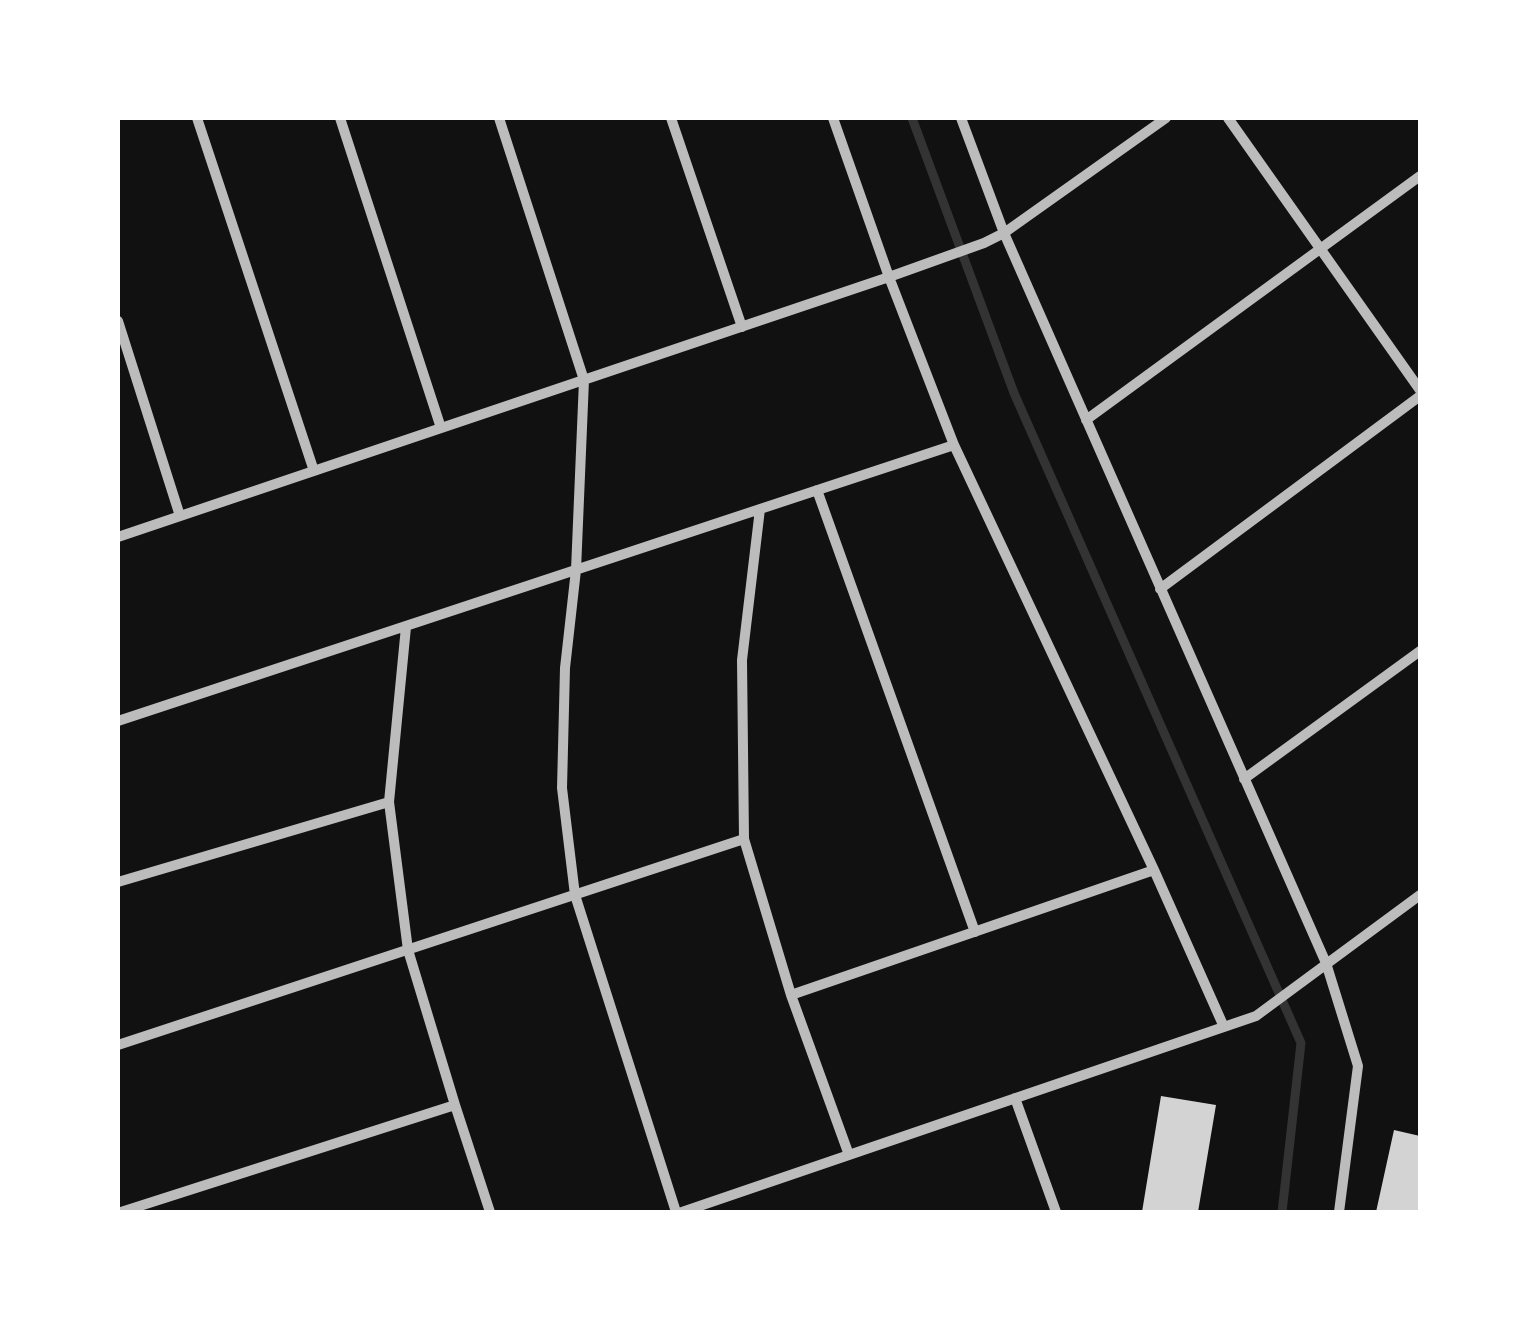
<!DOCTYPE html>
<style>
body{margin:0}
#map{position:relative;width:1538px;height:1330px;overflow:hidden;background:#111;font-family:Inter,sans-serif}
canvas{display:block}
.frame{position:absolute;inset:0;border:120px solid #fff;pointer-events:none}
</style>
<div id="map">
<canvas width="1538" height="1330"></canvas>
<div class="frame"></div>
</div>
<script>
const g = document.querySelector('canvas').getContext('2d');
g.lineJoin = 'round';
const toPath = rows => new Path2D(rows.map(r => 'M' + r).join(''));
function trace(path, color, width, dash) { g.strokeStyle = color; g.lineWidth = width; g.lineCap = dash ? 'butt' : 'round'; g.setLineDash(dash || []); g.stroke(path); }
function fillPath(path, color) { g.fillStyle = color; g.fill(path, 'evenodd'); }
trace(toPath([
 [912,118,1014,393,1301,1043,1282,1212]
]), '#333', 9);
fillPath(toPath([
 [1161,1096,1216,1105,1198,1212,1142,1212],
 [1394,1130,1420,1136,1420,1212,1376,1212]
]), '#d3d3d3');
trace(toPath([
 [197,118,314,471],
 [340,118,441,428],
 [499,118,584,380,576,570,565,668,562,788,575,895,676,1212],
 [671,118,742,327],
 [961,118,1004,233,1326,963,1358,1066,1339,1212],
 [1166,118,1004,233,984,243,889,277,954,445,1154,870,1224,1027],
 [1228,118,1420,390],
 [118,321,180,516],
 [1086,420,1420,176],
 [817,490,975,932],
 [760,509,742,660,744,839,791,995,849,1155],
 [118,537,889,277,833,118],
 [1160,589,1420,396],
 [406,627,389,802,408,950,455,1105,490,1212],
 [118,721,954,445],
 [1244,779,1420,651],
 [118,882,389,802],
 [791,995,1154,870],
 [118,1045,744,839],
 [1015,1098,1056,1212],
 [121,1212,455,1105],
 [682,1212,1256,1016,1420,895]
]), '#bcbcbc', 10);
</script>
